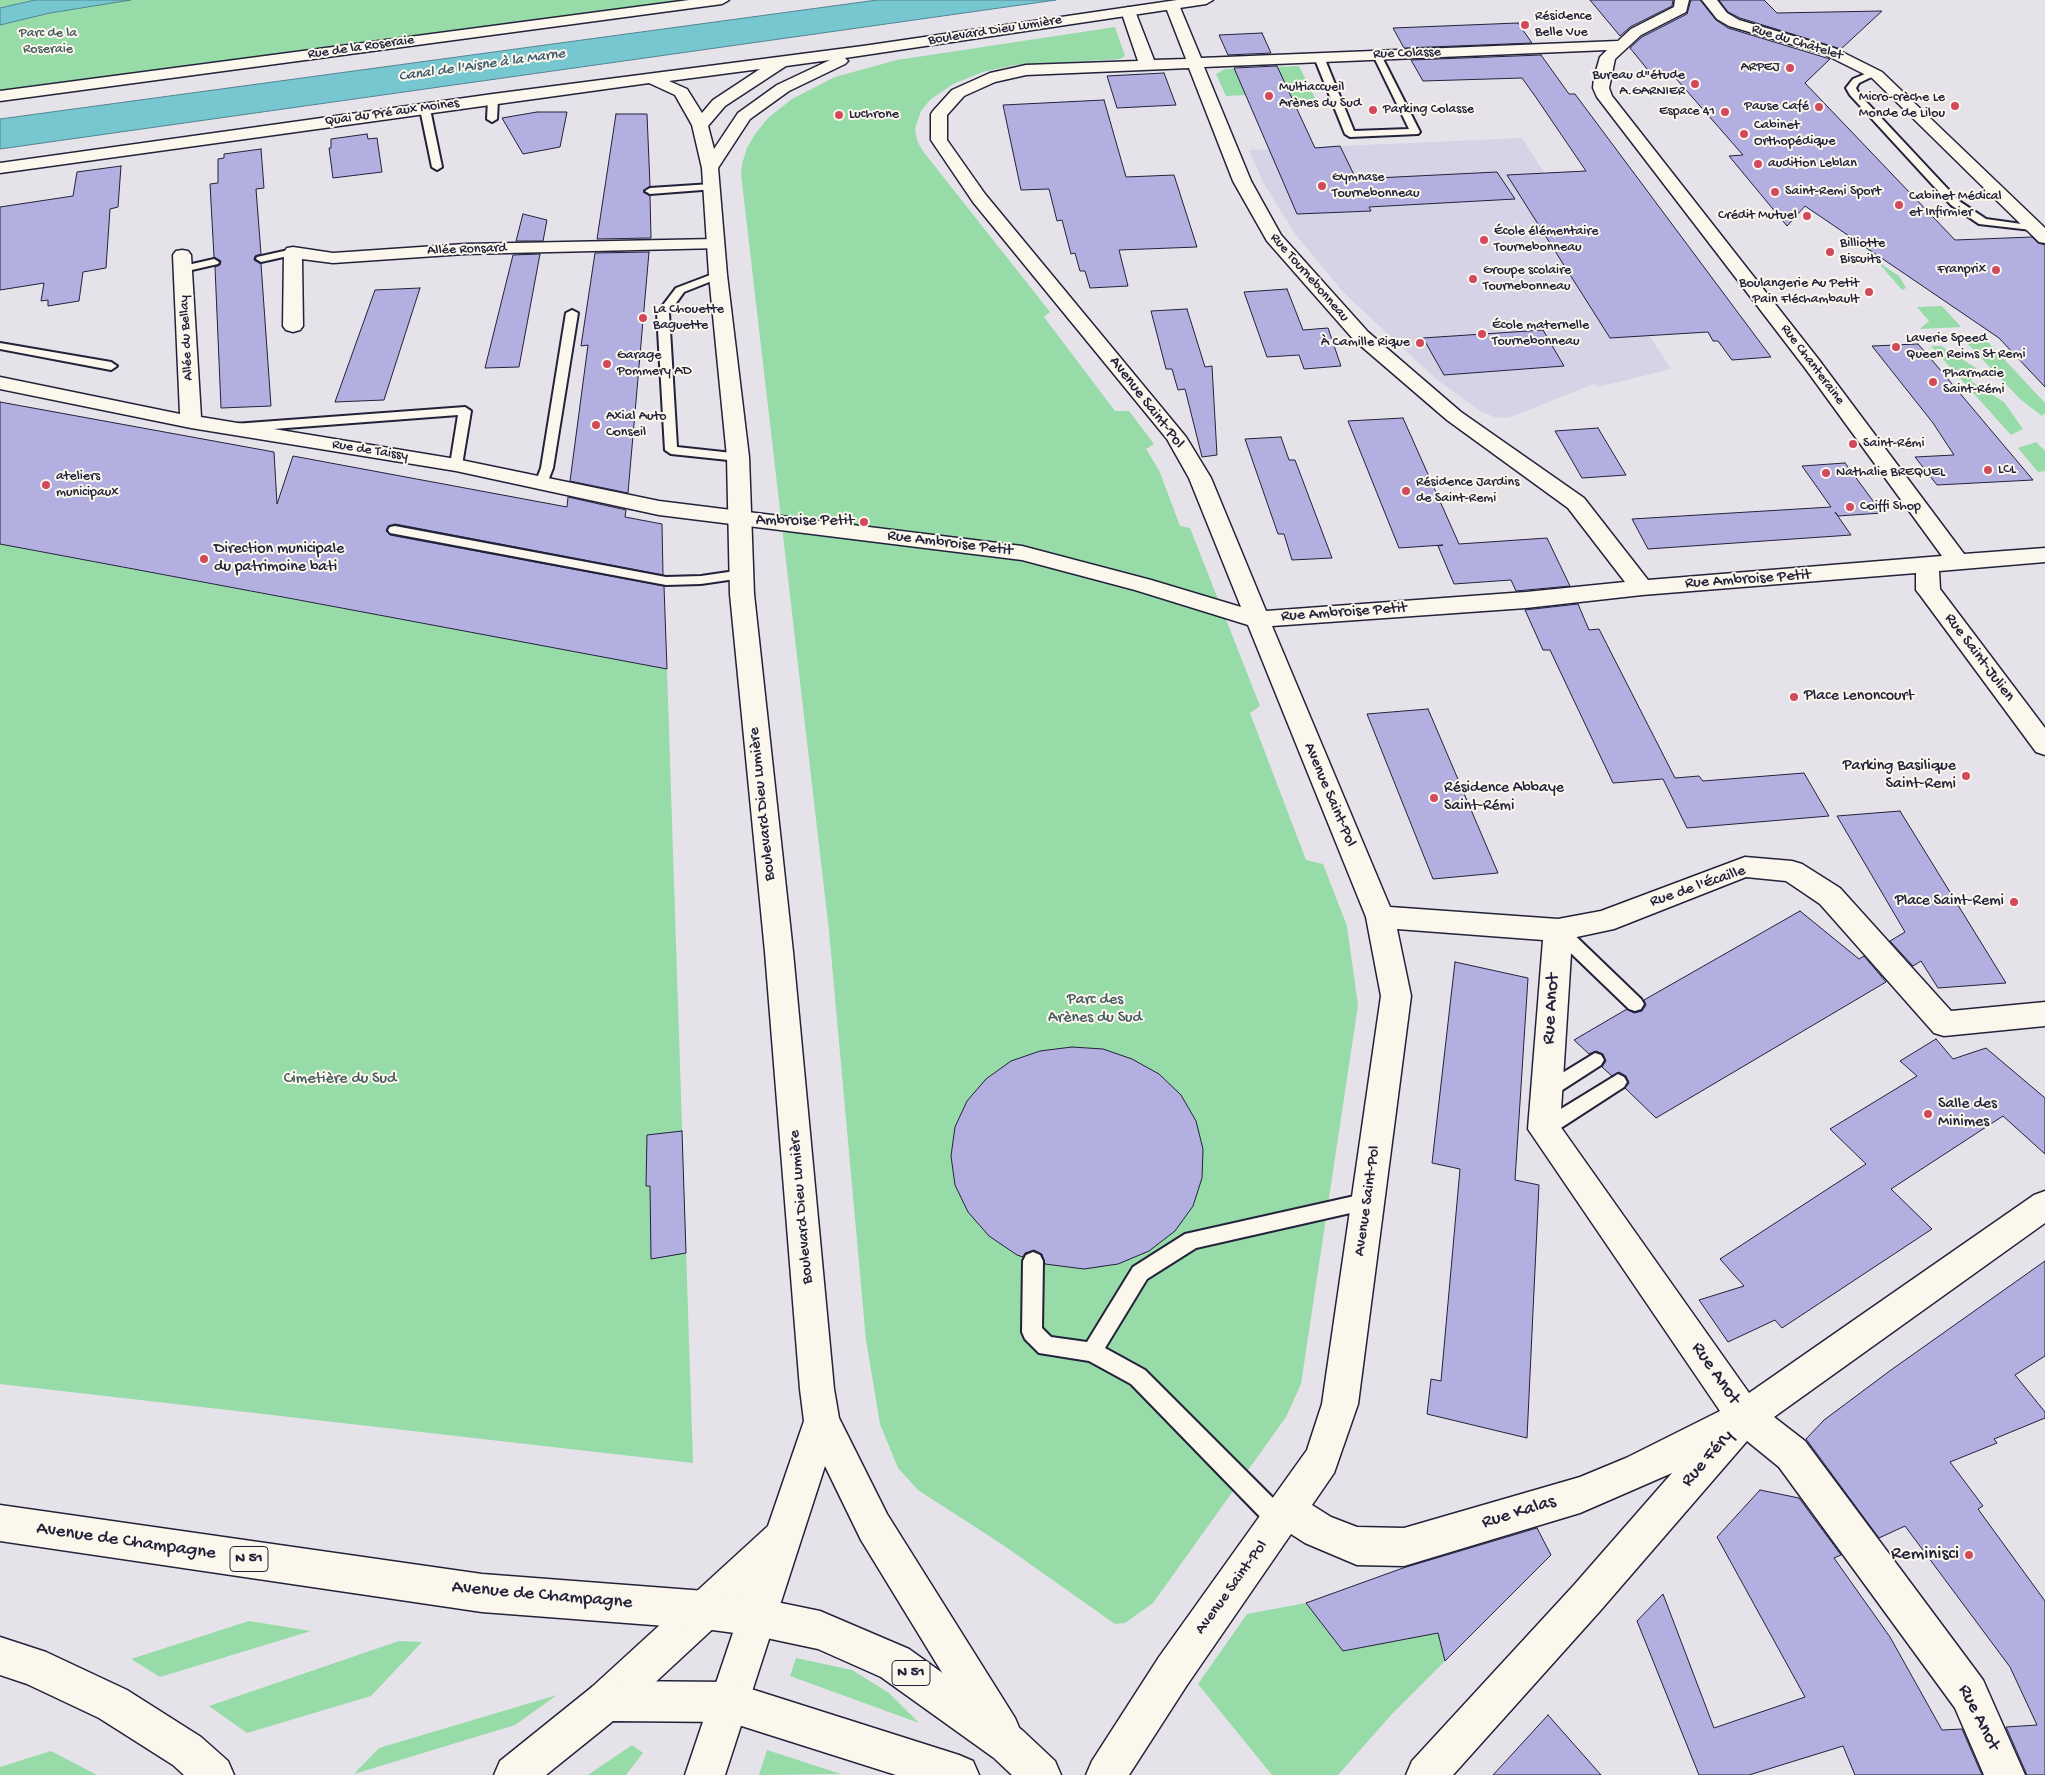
<!DOCTYPE html>
<meta charset="utf-8">
<style>
body{margin:0}
canvas{display:block;background:#e5e2e9}
</style>
<canvas width="2045" height="1775"></canvas>
<script>
const g = document.querySelector('canvas').getContext('2d');
g.lineJoin = 'round';
function fillPath(path, color) { g.fillStyle = color; g.fill(path, 'evenodd'); }
const toPath = rows => new Path2D(rows.map(r => 'M' + r).join(''));
function trace(path, color, width, dash) { g.strokeStyle = color; g.lineWidth = width; g.lineCap = dash ? 'butt' : 'round'; g.setLineDash(dash || []); g.stroke(path); }
function label(font, color, halo, rows, align = 'center') {
  g.font = font + ' "Gochi Hand",sans-serif'; g.lineWidth = 4; g.setLineDash([]); g.textBaseline = 'middle'; g.strokeStyle = halo; g.fillStyle = color; for (const [text, x, y, turn = 0] of rows) {
    g.save(); g.translate(x, y); g.rotate((+turn || 0) * Math.PI / 180); g.textAlign = isNaN(turn) ? turn : align; if (halo) g.strokeText(text, 0, 0); g.fillText(text, 0, 0); g.restore();
  }
}
fillPath(toPath([
 [1522,138,1671,369,1598,387,1593,384,1508,418,1494,417,1480,411,1436,379,1344,293,1295,234,1263,182,1249,150]
]), '#d6d3e7');
fillPath(toPath([
 [0,0,709,0,0,90],
 [1115,27,1125,56,1120,59,1015,65,983,72,953,84,930,100,921,111,915,128,917,140,922,150,1050,312,1044,317,1115,411,1129,411,1154,444,1146,449,1159,470,1180,526,1190,528,1260,706,1250,713,1306,860,1323,864,1347,926,1358,1005,1301,1384,1286,1417,1153,1603,1125,1623,1115,1624,1003,1545,918,1490,898,1468,880,1424,866,1340,829,931,741,174,742,164,747,148,755,134,768,118,792,99,835,77,897,60],
 [1299,66,1318,104,1295,105,1243,87,1246,95,1226,96,1216,74,1225,69],
 [1864,246,1869,247,1884,266,1899,276,1906,288,1902,290],
 [1942,306,1961,327,1920,329,1929,321,1917,307],
 [1988,342,2045,403,2045,413,2042,416,2020,399,1967,343],
 [1931,346,1941,346,1976,368,1971,381,2004,402,2023,429,2011,435],
 [2036,442,2045,451,2045,471,2038,472,2018,448],
 [0,541,24,549,667,669,693,1463,0,1384],
 [1306,1603,1343,1651,1438,1633,1445,1661,1392,1714,1338,1775,1272,1775,1198,1684,1247,1614],
 [249,1621,311,1631,160,1677,131,1659],
 [399,1641,422,1642,371,1696,247,1733,209,1706],
 [796,1658,852,1670,889,1693,919,1723,790,1676],
 [557,1695,515,1725,354,1774,379,1748],
 [632,1745,643,1753,626,1775,588,1775],
 [767,1750,841,1774,759,1775],
 [51,1751,97,1775,0,1775,0,1767]
]), '#97dba8');
const water = toPath([
 [35,0,131,0,50,13,0,25,0,8,35,0],
 [877,0,1056,0,0,149,0,119,877,0]
]);
fillPath(water, '#76c7cf');
trace(water, '#548594', 1);
const building = toPath([
 [1590,0,1673,0,1672,6,1630,27,1620,36,1590,0],
 [1691,0,1700,0,1716,20,1728,28,1830,59,1805,83,1955,240,2032,237,2038,243,2045,245,2045,387,1999,338,1805,206,1787,226,1729,156,1743,155,1672,74,1652,75,1630,48,1642,37,1687,14,1691,0],
 [1719,0,1764,0,1777,13,1882,11,1841,49,1740,18,1728,12,1719,0],
 [1518,23,1532,43,1404,48,1393,28,1518,23],
 [1262,33,1271,53,1228,55,1219,35,1262,33],
 [1541,55,1569,94,1575,94,1771,357,1732,360,1718,341,1713,341,1708,332,1610,338,1507,175,1586,171,1535,96,1522,78,1423,81,1411,60,1541,55],
 [1277,66,1315,148,1340,146,1356,179,1497,172,1515,199,1369,207,1371,211,1297,214,1234,68,1277,66],
 [1164,73,1176,105,1117,108,1107,76,1164,73],
 [1104,100,1126,177,1174,175,1197,247,1119,250,1128,286,1090,288,1085,271,1080,271,1075,253,1071,254,1062,220,1057,221,1049,189,1021,190,1003,105,1104,100],
 [537,112,567,112,560,147,523,154,502,118,537,112],
 [616,114,647,114,650,186,643,192,650,196,651,238,597,239,616,114],
 [367,134,368,139,377,138,382,172,333,178,329,148,331,148,331,139,367,134],
 [261,149,264,188,256,189,261,254,255,256,254,260,261,264,271,406,221,408,215,267,220,265,221,261,214,257,210,184,218,183,218,159,224,158,224,154,261,149],
 [121,166,118,207,110,209,106,268,83,272,79,301,48,306,48,300,41,301,44,283,0,290,0,207,73,196,77,172,121,166],
 [523,214,547,220,543,241,516,241,523,214],
 [649,252,628,493,570,481,588,345,581,346,595,253,649,252],
 [540,254,519,367,485,368,513,255,540,254],
 [420,288,384,400,335,402,375,290,420,288],
 [1287,289,1303,330,1328,328,1341,366,1304,369,1299,355,1267,357,1244,292,1287,289],
 [1187,309,1205,367,1212,366,1217,455,1202,457,1185,389,1178,390,1172,369,1166,369,1151,311,1187,309],
 [1543,330,1564,366,1444,375,1423,338,1543,330],
 [1918,344,1931,359,2033,480,1937,485,1915,457,1954,455,1933,423,1872,346,1918,344],
 [0,402,274,452,277,504,293,456,567,507,568,497,626,510,625,517,662,524,663,575,395,524,388,526,386,531,390,535,664,586,667,669,0,544,0,402],
 [1403,418,1459,544,1547,538,1570,586,1516,591,1511,580,1454,584,1438,546,1443,545,1399,548,1348,421,1403,418],
 [1598,428,1626,475,1582,478,1555,431,1598,428],
 [1281,437,1289,460,1295,460,1332,558,1292,560,1284,534,1278,534,1245,439,1281,437],
 [1845,463,1882,513,1838,516,1835,512,1851,535,1648,549,1632,519,1831,507,1802,466,1845,463],
 [1578,604,1589,630,1599,629,1675,778,1699,776,1703,781,1804,773,1829,816,1687,828,1663,779,1613,783,1550,650,1543,650,1525,610,1578,604],
 [1428,709,1498,873,1433,879,1367,714,1428,709],
 [1900,811,2006,983,1938,988,1921,961,1913,966,1890,941,1905,932,1837,816,1900,811],
 [1800,911,1859,959,1864,956,1886,982,1656,1118,1625,1088,1629,1083,1626,1076,1619,1072,1612,1076,1602,1067,1606,1061,1603,1054,1596,1051,1589,1054,1574,1040,1627,1009,1634,1013,1642,1011,1646,1005,1644,1000,1800,911],
 [1455,962,1528,978,1515,1180,1539,1185,1527,1438,1427,1414,1431,1379,1441,1381,1460,1169,1432,1163,1455,962],
 [1936,1039,1953,1059,1986,1048,2045,1098,2045,1154,2003,1116,1891,1189,1932,1229,1782,1328,1775,1320,1728,1342,1699,1300,1744,1286,1720,1259,1866,1164,1830,1129,1917,1076,1900,1061,1936,1039],
 [1072,1047,1103,1049,1132,1059,1159,1074,1181,1095,1196,1121,1203,1149,1202,1178,1193,1206,1175,1231,1149,1251,1118,1264,1084,1269,1045,1264,1042,1254,1034,1250,1025,1253,1023,1257,1017,1255,989,1236,968,1212,955,1185,951,1156,955,1127,967,1101,986,1079,1011,1061,1040,1051,1072,1047],
 [682,1131,686,1253,651,1259,650,1186,646,1186,647,1135,682,1131],
 [2045,1261,2045,1356,2015,1375,2045,1412,2045,1418,1994,1439,1997,1443,1950,1462,1983,1506,1978,1509,2045,1601,2045,1775,2027,1775,2006,1727,2037,1725,2010,1667,1905,1526,1879,1538,1806,1439,1824,1420,1891,1370,2045,1261],
 [1760,1490,1799,1498,1841,1555,1834,1558,1890,1637,1942,1730,1962,1729,1982,1775,1855,1775,1843,1746,1749,1775,1699,1775,1637,1621,1663,1594,1714,1728,1805,1697,1717,1537,1760,1490],
 [1537,1528,1551,1555,1445,1661,1438,1633,1343,1651,1306,1603,1403,1568,1537,1528],
 [1548,1715,1601,1775,1493,1775,1516,1750,1548,1715]
]);
fillPath(building, '#b3b0e1');
trace(building, '#22223b', 1);
const lane = toPath([
 [1377,52,1381,55,1420,132,1418,134,1350,137,1345,134,1314,57,1316,55,1324,57,1354,131,1409,129,1373,55,1377,52],
 [1872,71,1880,73,1859,83,1856,88,1859,94,1959,201,1986,219,2036,226,2041,229,2040,231,1979,224,1951,205,1850,95,1846,88,1853,79,1872,71],
 [493,96,498,99,497,119,492,122,487,119,488,99,493,96],
 [425,106,430,109,442,167,437,170,432,167,420,109,425,106],
 [711,184,715,185,715,189,650,194,645,191,650,188,711,184],
 [293,249,298,252,297,254,261,262,256,259,257,257,293,249],
 [214,259,219,262,218,264,183,272,178,269,179,267,214,259],
 [718,272,723,275,722,277,684,292,669,313,677,447,742,454,744,457,742,460,738,461,671,454,665,450,657,313,676,288,718,272],
 [572,310,578,313,553,468,548,481,542,485,536,481,541,468,566,313,572,310],
 [0,343,111,362,117,366,111,370,0,349,0,343],
 [465,407,471,411,462,465,456,469,450,465,458,415,234,432,228,428,234,424,465,407],
 [395,526,666,577,701,576,742,570,749,574,742,578,701,584,666,585,390,533,388,530,390,527,395,526],
 [1558,923,1564,925,1641,999,1644,1004,1641,1009,1635,1011,1629,1009,1552,935,1550,930,1552,925,1558,923],
 [1595,1053,1601,1055,1604,1060,1601,1065,1553,1096,1547,1099,1541,1096,1538,1091,1541,1086,1595,1053],
 [1618,1074,1624,1077,1627,1082,1624,1087,1550,1135,1544,1137,1538,1135,1535,1129,1538,1123,1618,1074],
 [1368,1193,1375,1195,1377,1201,1375,1207,1368,1209,1196,1248,1147,1279,1105,1348,1145,1370,1288,1513,1291,1521,1288,1529,1280,1532,1272,1529,1131,1384,1089,1361,1039,1353,1025,1339,1022,1332,1023,1261,1026,1255,1033,1252,1040,1255,1043,1261,1042,1328,1051,1337,1087,1342,1133,1267,1185,1234,1368,1193]
]);
const street = toPath([
 [689,0,729,0,722,4,0,101,0,91,689,0],
 [1675,0,1689,0,1686,12,1641,35,1615,59,1609,88,1612,96,1819,360,1964,554,2045,548,2045,562,1939,571,1940,589,2045,728,2045,755,2036,752,1920,595,1916,590,1916,573,1642,595,1526,608,1272,626,1390,907,1558,919,1601,911,1745,857,1792,861,1802,864,1840,888,1951,1011,2045,1002,2045,1026,1944,1036,1934,1033,1820,904,1786,881,1746,877,1614,929,1572,938,1560,1126,1749,1393,2034,1195,2045,1191,2045,1223,1774,1417,1805,1441,1983,1680,2025,1775,1984,1775,1955,1708,1779,1467,1747,1441,1600,1611,1453,1775,1406,1775,1412,1761,1574,1585,1672,1473,1580,1513,1404,1566,1357,1565,1305,1543,1291,1534,1187,1685,1129,1775,1086,1775,1092,1761,1159,1657,1307,1450,1322,1404,1381,996,1366,917,1248,625,1135,590,1022,560,659,515,456,471,191,428,0,389,0,377,180,414,173,255,176,251,182,250,188,251,191,255,201,417,456,459,659,501,1022,546,1151,580,1241,607,1189,478,1167,439,973,202,931,140,931,114,933,111,952,90,990,73,1026,65,1138,61,1121,11,1128,7,1135,11,1154,60,1186,59,1165,5,1172,1,1179,5,1201,58,1618,41,1631,29,1674,7,1675,0],
 [1607,50,1600,57,1594,78,1593,88,1597,97,1805,368,1942,556,1648,580,1584,498,1461,412,1368,332,1281,235,1251,181,1204,67,1607,50],
 [1189,68,1233,181,1267,241,1354,340,1447,420,1568,508,1625,582,1526,592,1266,611,1211,478,1186,437,985,194,947,140,947,115,964,96,995,82,1026,75,1189,68],
 [1397,929,1543,940,1528,1129,1720,1411,1626,1458,1580,1477,1404,1528,1357,1527,1331,1517,1312,1505,1334,1473,1358,1404,1411,996,1397,929],
 [1702,0,1717,0,1727,13,1739,20,1834,48,1882,72,2045,228,2045,243,2039,242,1872,78,1824,54,1729,26,1717,19,1702,0],
 [715,239,721,240,724,244,721,248,465,254,333,263,302,259,303,326,300,330,293,332,286,330,283,326,284,252,287,248,293,247,333,253,465,244,715,239]
]);
const secondary = toPath([
 [1177,0,1213,0,1206,4,845,58,848,61,845,64,789,91,750,119,718,168,727,275,749,457,754,594,793,952,834,1389,839,1418,887,1514,1015,1718,1021,1732,1015,1746,1001,1752,987,1746,861,1540,825,1466,725,1775,685,1775,744,1600,620,1715,606,1721,592,1715,586,1701,592,1687,768,1526,804,1421,800,1389,765,952,730,594,727,457,709,275,702,168,692,125,675,95,649,83,0,173,0,163,493,94,863,46,1177,0],
 [830,60,777,85,738,113,714,149,708,126,725,106,786,66,830,60],
 [760,69,713,100,702,113,687,89,669,81,760,69]
]);
const primary = toPath([
 [0,1505,482,1574,705,1591,757,1598,820,1611,909,1649,1022,1730,1055,1761,1061,1775,1012,1775,994,1758,881,1677,818,1649,757,1636,705,1629,482,1612,0,1541,0,1505],
 [0,1637,46,1652,127,1690,201,1737,228,1761,234,1775,184,1775,173,1765,99,1718,27,1684,0,1675,0,1637],
 [606,1681,729,1682,959,1755,973,1761,979,1775,896,1775,729,1722,613,1721,546,1775,494,1775,500,1761,592,1687,606,1681]
]);
trace(lane, '#22223b', 4);
trace(street, '#22223b', 3);
trace(secondary, '#22223b', 3);
trace(primary, '#22223b', 3);
fillPath(lane, '#fbf7ec');
fillPath(street, '#fbf7ec');
fillPath(secondary, '#fbf7ec');
fillPath(primary, '#fbf7ec');
for (const [x, y, r, color] of [
 [1525,25,5,"#d1495b"],
 [1790,68,5,"#d1495b"],
 [1695,84,5,"#d1495b"],
 [1269,96,5,"#d1495b"],
 [1955,106,5,"#d1495b"],
 [1819,107,5,"#d1495b"],
 [1373,110,5,"#d1495b"],
 [1725,112,5,"#d1495b"],
 [839,115,5,"#d1495b"],
 [1744,134,5,"#d1495b"],
 [1758,164,5,"#d1495b"],
 [1322,186,5,"#d1495b"],
 [1775,192,5,"#d1495b"],
 [1899,205,5,"#d1495b"],
 [1807,216,5,"#d1495b"],
 [1484,240,5,"#d1495b"],
 [1830,252,5,"#d1495b"],
 [1996,270,5,"#d1495b"],
 [1473,279,5,"#d1495b"],
 [1869,292,5,"#d1495b"],
 [643,318,5,"#d1495b"],
 [1482,334,5,"#d1495b"],
 [1420,343,5,"#d1495b"],
 [1896,347,5,"#d1495b"],
 [607,364,5,"#d1495b"],
 [1933,382,5,"#d1495b"],
 [596,425,5,"#d1495b"],
 [1853,444,5,"#d1495b"],
 [1988,470,5,"#d1495b"],
 [1826,473,5,"#d1495b"],
 [46,485,5,"#d1495b"],
 [1406,491,5,"#d1495b"],
 [1850,507,5,"#d1495b"],
 [864,522,5,"#d1495b"],
 [204,559,5,"#d1495b"],
 [1794,697,5,"#d1495b"],
 [1966,776,5,"#d1495b"],
 [1434,798,5,"#d1495b"],
 [2014,902,5,"#d1495b"],
 [1928,1114,5,"#d1495b"],
 [1969,1555,5,"#d1495b"]
]) { const dot = new Path2D(); dot.arc(x, y, r, 0, 2 * Math.PI); g.fillStyle = color; g.fill(dot); trace(dot, '#fbf7ec', 2); }
label('14px', '#22223b', '#fbf7ec', [
 ["Résidence",1535,17],
 ["Belle Vue",1535,33],
 ["ARPEJ",1780,68,"right"],
 ["Bureau d\"étude",1685,76,"right"],
 ["A.GARNIER",1685,92,"right"],
 ["Multiaccueil",1279,88],
 ["Arènes du Sud",1279,104],
 ["Micro-crèche Le",1945,98,"right"],
 ["Monde de Lilou",1945,114,"right"],
 ["Pause Café",1809,107,"right"],
 ["Parking Colasse",1383,110],
 ["Espace 41",1715,112,"right"],
 ["Luchrone",849,115],
 ["Cabinet",1754,126],
 ["Orthopédique",1754,142],
 ["audition Leblan",1768,164],
 ["Gymnase",1332,178],
 ["Tournebonneau",1332,194],
 ["Saint-Remi Sport",1785,192],
 ["Cabinet Médical",1909,197],
 ["et Infirmier",1909,213],
 ["Crédit Mutuel",1797,216,"right"],
 ["École élémentaire",1494,232],
 ["Tournebonneau",1494,248],
 ["Billiotte",1840,244],
 ["Biscuits",1840,260],
 ["Franprix",1986,270,"right"],
 ["Groupe scolaire",1483,271],
 ["Tournebonneau",1483,287],
 ["Boulangerie Au Petit",1859,284,"right"],
 ["Pain Fléchambault",1859,300,"right"],
 ["La Chouette",653,310],
 ["Baguette",653,326],
 ["École maternelle",1492,326],
 ["Tournebonneau",1492,342],
 ["Laverie Speed",1906,339],
 ["Queen Reims St Remi",1906,355],
 ["À Camille Rique",1410,343,"right"],
 ["Garage",617,356],
 ["Pommery AD",617,372],
 ["Pharmacie",1943,374],
 ["Saint-Rémi",1943,390],
 ["Axial Auto",606,417],
 ["Conseil",606,433],
 ["Saint-Rémi",1863,444],
 ["LCL",1998,470],
 ["Nathalie BREQUEL",1836,473],
 ["ateliers",56,477],
 ["municipaux",56,493],
 ["Résidence Jardins",1416,483],
 ["de Saint-Remi",1416,499],
 ["Coiffi Shop",1860,507]
], 'left');
label('14px', '#22223b', '#fbf7ec', [
 ["Boulevard Dieu Lumière",995,31,-9],
 ["Rue du Châtelet",1797,43,17],
 ["Rue de la Roseraie",361,48,-8],
 ["Rue Colasse",1407,54,-2],
 ["Quai du Pré aux Moines",392,113,-8],
 ["Allée Ronsard",467,250,-2],
 ["Rue Tournebonneau",1309,278,49],
 ["Allée du Bellay",187,338,-93],
 ["Rue Chanteraine",1812,365,53],
 ["Rue de Taissy",370,451,9]
]);
label('14px', '#455a5c', '#fbf7ec', [
 ["Parc de la",48,34],
 ["Roseraie",48,50]
]);
label('italic 15px', '#3f5c6f', '#fbf7ec', [
 ["Canal de l'Aisne à la Marne",482,66,-8]
]);
for (const [x, y, w] of [
 [249,1559,38],
 [911,1673,38]
]) { const box = new Path2D(); box.roundRect(x - w / 2, y - 12.5, w, 25, 4); g.fillStyle = '#fbf7ec'; g.fill(box); trace(box, '#22223b', 1); }
label('bold 15px', '#22223b', null, [
 ["N 51",249,1559],
 ["N 51",911,1673]
]);
label('16px', '#22223b', '#fbf7ec', [
 ["Avenue Saint-Pol",1146,403,52],
 ["Rue Ambroise Petit",950,544,7],
 ["Rue Ambroise Petit",1748,580,-4],
 ["Rue Ambroise Petit",1344,613,-4],
 ["Rue Saint-Julien",1979,658,53],
 ["Avenue Saint-Pol",1329,795,67],
 ["Boulevard Dieu Lumière",763,804,-96],
 ["Rue de l'Écaille",1698,887,-19],
 ["Avenue Saint-Pol",1368,1201,-82],
 ["Boulevard Dieu Lumière",802,1207,-95],
 ["Avenue Saint-Pol",1232,1588,-54]
]);
label('16px', '#22223b', '#fbf7ec', [
 ["Ambroise Petit",854,522,"right"],
 ["Direction municipale",214,550],
 ["du patrimoine bati",214,568],
 ["Place Lenoncourt",1804,697],
 ["Parking Basilique",1956,767,"right"],
 ["Saint-Remi",1956,785,"right"],
 ["Résidence Abbaye",1444,789],
 ["Saint-Rémi",1444,807],
 ["Place Saint-Remi",2004,902,"right"],
 ["Salle des",1938,1105],
 ["Minimes",1938,1123]
], 'left');
label('16px', '#455a5c', '#fbf7ec', [
 ["Parc des",1095,1001],
 ["Arènes du Sud",1095,1019],
 ["Cimetière du Sud",340,1080]
]);
label('19px', '#22223b', '#fbf7ec', [
 ["Rue Anot",1552,1009,-86],
 ["Rue Anot",1715,1374,55],
 ["Rue Féry",1708,1459,-49],
 ["Rue Kalas",1519,1513,-17],
 ["Avenue de Champagne",126,1542,8],
 ["Avenue de Champagne",542,1596,5],
 ["Rue Anot",1978,1718,63]
]);
label('19px', '#22223b', '#fbf7ec', [
 ["Reminisci",1959,1555]
], 'right');
</script>
